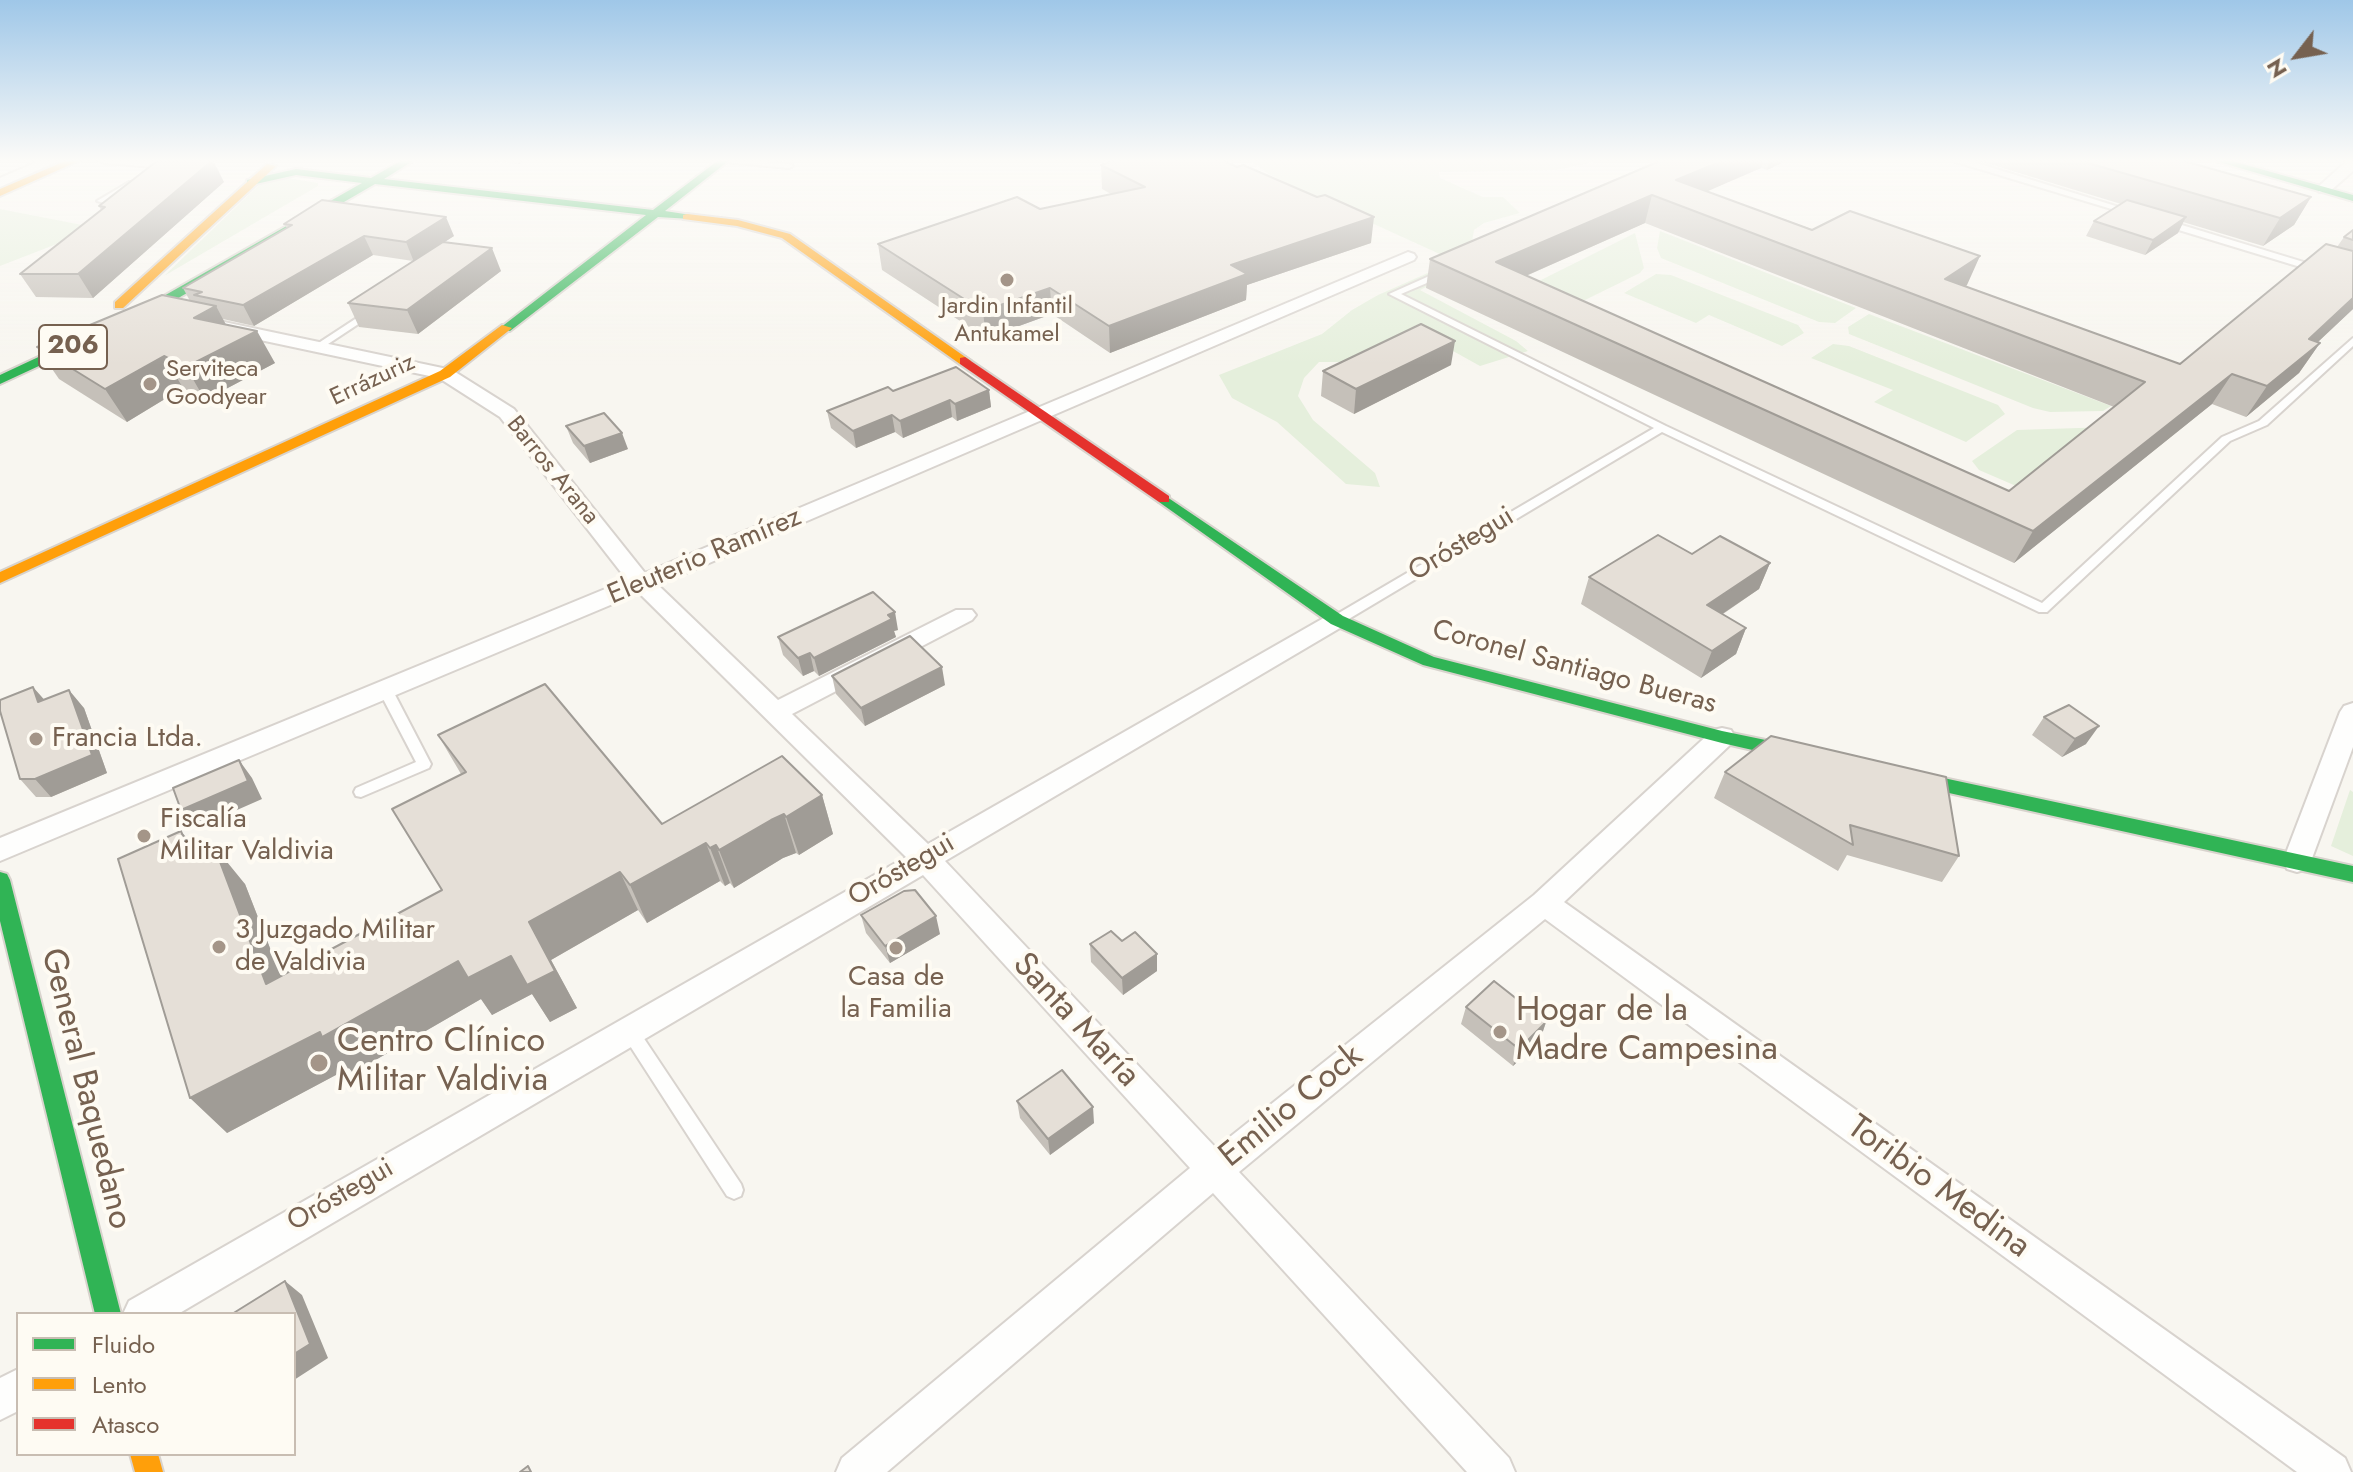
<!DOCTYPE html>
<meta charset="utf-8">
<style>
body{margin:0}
#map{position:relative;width:2353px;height:1472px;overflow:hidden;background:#f8f6f0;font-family:Jost,sans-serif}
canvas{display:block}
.legend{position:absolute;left:16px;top:1312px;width:280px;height:144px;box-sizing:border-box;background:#fefbf3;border:2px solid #c8bdb2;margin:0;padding:10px 14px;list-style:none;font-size:24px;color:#766150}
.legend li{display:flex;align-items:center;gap:16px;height:40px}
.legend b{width:40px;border:2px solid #c8bdb2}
.north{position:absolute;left:2257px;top:16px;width:80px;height:80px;-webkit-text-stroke:6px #fefbf3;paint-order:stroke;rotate:239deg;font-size:22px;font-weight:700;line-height:32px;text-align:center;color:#766150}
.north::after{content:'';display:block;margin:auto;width:28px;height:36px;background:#766150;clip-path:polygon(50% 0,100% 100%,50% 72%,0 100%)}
</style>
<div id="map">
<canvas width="2353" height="1472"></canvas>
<ul class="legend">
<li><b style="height:10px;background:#30b455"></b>Fluido</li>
<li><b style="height:10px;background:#ff9f0a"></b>Lento</li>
<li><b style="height:10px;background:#e5322d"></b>Atasco</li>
</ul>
<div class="north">N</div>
</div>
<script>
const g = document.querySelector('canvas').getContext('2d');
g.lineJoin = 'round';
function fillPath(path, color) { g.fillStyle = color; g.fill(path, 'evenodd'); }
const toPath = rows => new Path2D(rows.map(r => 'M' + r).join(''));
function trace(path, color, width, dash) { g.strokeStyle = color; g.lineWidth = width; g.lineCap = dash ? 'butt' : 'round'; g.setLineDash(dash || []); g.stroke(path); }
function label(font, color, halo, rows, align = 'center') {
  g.font = font + ' Jost,sans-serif'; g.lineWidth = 8; g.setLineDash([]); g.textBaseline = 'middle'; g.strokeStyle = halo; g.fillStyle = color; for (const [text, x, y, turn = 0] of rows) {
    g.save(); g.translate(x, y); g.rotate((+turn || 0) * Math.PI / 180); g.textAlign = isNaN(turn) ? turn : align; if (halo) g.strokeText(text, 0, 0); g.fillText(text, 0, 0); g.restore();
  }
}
fillPath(toPath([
 [1264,159,1607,159,1556,170,1439,172,1440,178,1483,197,1503,197,1520,213,1484,223,1474,230,1472,242,1461,245,1485,259,1420,290,1516,341,1528,351,1480,366,1444,346,1359,362,1319,362,1304,378,1298,396,1313,420,1375,473,1380,487,1346,484,1277,422,1232,398,1219,375,1322,334,1352,310,1378,295,1455,261,1308,194,1270,175,1252,162],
 [281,177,318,183,318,186,164,276,263,181],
 [0,209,98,228,0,266],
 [1660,231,1856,308,1835,323,1819,322,1661,258,1657,248],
 [1635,233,1644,268,1640,273,1581,302,1529,286],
 [1656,274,1671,275,1798,325,1804,333,1782,346,1709,315,1696,323,1624,293],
 [1869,314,2111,406,2103,411,2050,412,2033,408,1849,334,1848,327],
 [1833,344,1849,346,1998,405,2005,414,1966,442,1874,402,1893,390,1811,358],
 [2110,427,2030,492,1979,470,1972,461,2017,430],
 [2350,790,2353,792,2353,856,2331,846]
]), '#e5efdc');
const lane = toPath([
 [721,159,789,164,793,166,789,168,724,162,721,159],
 [1956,159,1964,159,2135,212,2128,214,1956,162,1956,159],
 [129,182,136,184,104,203,97,201,129,182],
 [2162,219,2353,277,2353,283,2159,224,2158,222,2162,219],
 [1445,269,1448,270,1448,274,1401,294,1666,426,2042,603,2222,437,2259,421,2353,338,2353,346,2267,425,2230,441,2047,612,2039,612,1662,432,1342,623,1332,623,1331,620,1332,617,1654,428,1389,294,1445,269],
 [372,308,377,311,375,313,322,348,314,346,372,308],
 [386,686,393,691,431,764,429,768,361,797,356,796,354,792,356,788,416,762,379,691,386,686],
 [629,1023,635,1025,741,1184,743,1190,741,1196,734,1199,727,1196,623,1035,620,1030,623,1025,629,1023]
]);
const street = toPath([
 [44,159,63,159,0,187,0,178,44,159],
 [97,159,167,160,202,159,200,162,167,168,104,163,97,159],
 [2353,159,2353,171,2329,192,2319,192,2319,186,2348,160,2353,159],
 [1408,252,1414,254,1416,257,1414,260,658,585,778,700,956,610,972,610,976,615,972,620,792,714,928,844,1329,615,1345,615,1349,620,1345,625,945,861,1216,1148,1534,895,1713,730,1722,728,1731,730,1735,737,1731,744,1564,902,2345,1458,2351,1472,2297,1472,1545,919,1239,1172,1509,1458,1515,1472,1467,1472,1213,1193,887,1472,836,1472,842,1458,1190,1168,923,875,178,1314,123,1314,129,1301,906,857,639,593,0,861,0,838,627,580,500,417,439,378,218,331,215,327,218,323,224,322,452,370,514,409,645,573,1408,252],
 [2353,703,2353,747,2311,861,2307,869,2297,872,2287,869,2283,861,2340,712,2344,706,2353,703],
 [18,1369,18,1411,0,1420,0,1378,18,1369]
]);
const fast = toPath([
 [404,159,416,159,384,179,653,210,720,159,731,159,665,211,691,215,691,219,658,217,510,331,500,328,646,215,375,184,149,315,0,384,0,375,141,309,362,183,296,175,251,185,247,184,247,180,296,169,371,178,404,159],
 [2209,159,2225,159,2353,195,2353,201,2209,159],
 [1164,495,1343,616,1434,657,1722,731,1809,749,1818,756,1809,763,1722,743,1423,665,1331,624,1159,502,1159,496,1164,495],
 [1897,768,2353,866,2353,882,1890,780,1888,775,1890,770,1897,768],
 [0,872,7,874,10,880,121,1314,95,1314,0,921,0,872]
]);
const slow = toPath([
 [70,159,83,159,0,196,0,189,70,159],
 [267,164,276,166,123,308,115,308,115,302,267,164],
 [687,214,738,220,790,234,971,361,960,364,782,238,737,226,683,219,683,215,687,214],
 [502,325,512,328,450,377,0,583,0,572,440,371,502,325],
 [130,1454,158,1454,163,1472,135,1472,130,1454]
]);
const jam = toPath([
 [965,357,1169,496,1169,502,1159,502,960,364,960,358,965,357]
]);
trace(lane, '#d8d3ce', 4);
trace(street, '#d8d3ce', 4);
trace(fast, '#d8d3cd', 4);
trace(slow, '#d8d3cd', 4);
trace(jam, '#d8d3cd', 4);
fillPath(lane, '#fefefd');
fillPath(street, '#fefefd');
fillPath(fast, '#30b455');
fillPath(slow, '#ff9f0a');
fillPath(jam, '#e5322d');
fillPath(toPath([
 [468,159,526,159,519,164],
 [1657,159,1790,159,1767,170,1761,168,1706,191,1967,285,1966,286,2180,364,2337,247,2344,237,2353,230,2353,309,2318,342,2320,343,2299,373,2246,417,2212,404,2014,563,1426,288,1430,259,1656,162],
 [1645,223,2114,407,2009,491,1526,276],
 [1973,159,2074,159,2311,197,2294,225,2263,246,2183,222,2178,233,2145,255,2086,236,2094,221,2121,204],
 [1101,165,1371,243,1247,285,1246,300,1110,353,1052,314,986,338,882,270,878,244,1111,194,1102,189],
 [224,182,93,298,36,297,20,274,101,210,99,206],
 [284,224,454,236,444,242,501,271,418,334,359,327,348,303,413,261,373,255,254,326,223,319,226,325,275,363,205,400,183,388,127,422,59,379,37,347,190,301,183,288,287,228],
 [1451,365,1354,414,1321,396,1323,371],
 [989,390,991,407,957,421,952,417,903,438,895,432,856,448,831,428,827,411,893,391],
 [566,426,628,449,590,463,573,443],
 [1692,554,1770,563,1759,589,1723,614,1746,628,1736,654,1701,678,1581,604,1589,577],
 [898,630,894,631,896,637,819,676,814,671,803,676,783,655,778,637],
 [832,676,945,685,865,726,836,694],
 [44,700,84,708,107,773,51,797,36,797,20,779],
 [2044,717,2086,744,2062,757,2032,735],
 [438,735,662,824,822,795,833,834,799,855,796,853,783,858,734,888,730,883,725,886,720,881,647,923,638,910,551,960,577,1008,550,1022,532,994,492,1015,481,999,353,1073,349,1068,227,1133,199,853,245,884,281,976,442,890,461,774],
 [1725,772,1959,856,1942,882,1847,855,1838,871,1714,798],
 [861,915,940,934,890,963,866,933],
 [1122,941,1157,971,1123,995,1091,962,1090,944],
 [1466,1007,1546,1022,1540,1040,1513,1066,1461,1024],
 [1017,1101,1094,1123,1050,1155,1020,1118]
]), '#c5c0b9');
fillPath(toPath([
 [517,159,526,159,519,164],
 [1727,159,1764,159,1761,168,1676,205,1676,180],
 [1770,159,1790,159,1767,170],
 [213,160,224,182,93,298,78,274],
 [1652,195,1645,223,1496,289,1496,262],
 [2311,197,2294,225,2263,246,2280,218],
 [446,217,454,236,414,262,406,242],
 [1374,217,1371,243,1247,285,1246,300,1110,353,1109,326,1231,265],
 [2186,217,2178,233,2145,255,2153,240],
 [364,236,373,255,254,326,243,305],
 [492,248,501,271,418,334,407,310],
 [1980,256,1967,285,1939,304,1945,279],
 [1050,288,1052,314,986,338,983,311],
 [2353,298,2353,309,2304,355,2320,343,2299,373,2246,417,2267,386,2309,339],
 [216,306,233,338,194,318],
 [257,331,275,363,205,400,186,367],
 [1455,341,1451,365,1354,414,1356,389],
 [164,356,183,388,127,422,105,389],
 [2232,374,2212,404,2014,563,2033,531],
 [989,390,991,407,957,421,955,404],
 [950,400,952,417,903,438,900,421],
 [892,415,895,432,856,448,853,431],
 [622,433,628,449,590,463,584,446],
 [1770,563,1759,589,1697,631,1707,605],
 [895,612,898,630,894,631,896,637,819,676,814,658],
 [1746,628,1736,654,1701,678,1712,651],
 [810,653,814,671,803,676,798,658],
 [942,667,945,685,865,726,861,708],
 [33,687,49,705,38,702],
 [69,690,84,708,107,773,51,797,35,779],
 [2099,726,2086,744,2062,757,2075,739],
 [239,760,252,778,262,799,196,828,181,810],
 [822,795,833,834,799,855,786,817],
 [784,814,796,853,783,858,734,888,719,850,771,820],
 [181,831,212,869,190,857],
 [706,843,720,881,647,923,630,885],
 [716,845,730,883,725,886,710,848],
 [214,846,245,884,298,1020,266,984],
 [620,872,638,910,551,960,577,1008,550,1022,532,994,492,1015,481,999,353,1073,349,1068,227,1133,190,1098,529,922],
 [936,916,940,934,890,963,885,946],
 [1157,954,1157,971,1123,995,1122,978],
 [1546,1022,1540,1040,1513,1066,1519,1049],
 [1093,1107,1094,1123,1050,1155,1048,1139],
 [285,1281,302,1295,328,1358,294,1380,294,1354]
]), '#a09c96');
const building = toPath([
 [1118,159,1220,159,1237,167,1243,165,1317,197,1325,195,1374,217,1231,265,1247,274,1109,326,1050,288,983,311,878,244,1017,197,1040,209,1145,187,1101,165,1118,159],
 [1659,159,1727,159,1676,180,1812,230,1850,211,1980,256,1945,279,2180,364,2326,244,2353,251,2353,298,2309,339,2320,343,2267,386,2232,374,2033,531,1430,259,1662,160,1659,159],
 [1652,195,2145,382,2009,491,1496,262,1652,195],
 [2074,159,2177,159,2311,197,2280,218,2074,159],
 [213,160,78,274,20,274,105,207,99,206,157,161,213,160],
 [322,200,446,217,406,242,364,236,243,305,194,295,202,292,183,288,292,225,284,224,322,200],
 [2127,200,2186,217,2153,240,2094,221,2127,200],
 [2353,230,2353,240,2344,237,2353,230],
 [443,242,492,248,407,310,348,303,443,242],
 [162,295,216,306,194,318,257,331,186,367,164,356,105,389,37,347,162,295],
 [1421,324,1455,341,1356,389,1323,371,1421,324],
 [956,367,989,390,955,404,950,400,900,421,892,415,853,431,827,411,888,387,893,391,956,367],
 [604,413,622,433,584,446,566,426,604,413],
 [1658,535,1692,554,1720,536,1770,563,1707,605,1746,628,1712,651,1589,577,1658,535],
 [873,592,895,612,888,615,892,619,814,658,810,653,798,658,778,637,873,592],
 [910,636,942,667,861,708,832,676,910,636],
 [545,684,662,824,782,756,822,795,786,817,784,814,771,820,719,850,716,845,710,848,706,843,630,885,620,872,529,922,555,971,527,985,511,956,468,978,458,961,322,1037,320,1032,190,1098,118,859,181,831,190,857,214,846,266,984,442,890,392,809,466,772,438,735,545,684],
 [33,687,38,702,69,690,92,755,35,779,20,779,0,711,0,700,33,687],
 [2069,705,2099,726,2075,739,2044,717,2069,705],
 [1771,736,1946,777,1959,856,1850,825,1853,845,1725,772,1771,736],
 [239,760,248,781,181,810,173,788,239,760],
 [915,890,936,916,885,946,861,915,904,891,915,890],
 [1111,931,1122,941,1135,932,1157,954,1122,978,1090,944,1111,931],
 [1494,981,1546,1022,1519,1049,1466,1007,1494,981],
 [1062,1070,1093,1107,1048,1139,1017,1101,1062,1070],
 [285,1281,310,1344,294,1354,294,1314,232,1314,285,1281],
 [528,1466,531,1472,520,1472,528,1466]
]);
fillPath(building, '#e5dfd7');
trace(building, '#a09c96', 2);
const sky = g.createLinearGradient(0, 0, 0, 365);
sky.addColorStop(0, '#9fc7e8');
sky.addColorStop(0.44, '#fcfbf8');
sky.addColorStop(1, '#fcfbf800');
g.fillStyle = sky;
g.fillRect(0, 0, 2353, 365);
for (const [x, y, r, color] of [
 [1007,280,8,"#a49588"],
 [150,384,8,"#a49588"],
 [36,739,8,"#a49588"],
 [144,836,8,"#a49588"],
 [219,947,8,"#a49588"],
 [896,948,8,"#a49588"],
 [1500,1032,8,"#a49588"],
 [319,1063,10,"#a49588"]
]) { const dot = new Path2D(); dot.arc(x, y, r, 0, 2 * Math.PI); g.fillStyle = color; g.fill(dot); trace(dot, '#fefbf3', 3); }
label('24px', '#766150', '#fefbf3', [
 ["Jardin Infantil",1007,307],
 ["Antukamel",1007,335],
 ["Serviteca",166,370,"left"],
 ["Goodyear",166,398,"left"]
]);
label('24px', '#766150', '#fefbf3', [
 ["Errázuriz",373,381,-25],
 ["Barros Arana",552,471,51]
]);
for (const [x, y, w] of [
 [73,347,68]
]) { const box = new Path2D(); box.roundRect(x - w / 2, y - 22, w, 44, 6); g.fillStyle = '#fefbf3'; g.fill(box); trace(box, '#766150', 2); }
label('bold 26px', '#766150', null, [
 ["206",73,347]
]);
label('28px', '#766150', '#fefbf3', [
 ["Oróstegui",1462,545,-31],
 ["Eleuterio Ramírez",705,557,-23],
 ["Coronel Santiago Bueras",1574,668,15],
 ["Oróstegui",902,871,-30],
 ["Oróstegui",341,1196,-30]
]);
label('28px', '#766150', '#fefbf3', [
 ["Francia Ltda.",52,739],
 ["Fiscalía",160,820],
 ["Militar Valdivia",160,852],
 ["3 Juzgado Militar",235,931],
 ["de Valdivia",235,963],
 ["Casa de",896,978,"center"],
 ["la Familia",896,1010,"center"]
], 'left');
label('34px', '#766150', '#fefbf3', [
 ["Hogar de la",1516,1012],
 ["Madre Campesina",1516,1051],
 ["Centro Clínico",337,1043],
 ["Militar Valdivia",337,1082]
], 'left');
label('34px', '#766150', '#fefbf3', [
 ["Santa María",1075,1021,47],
 ["General Baquedano",85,1089,76],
 ["Emilio Cock",1292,1107,-39],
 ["Toribio Medina",1938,1188,36]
]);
</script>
